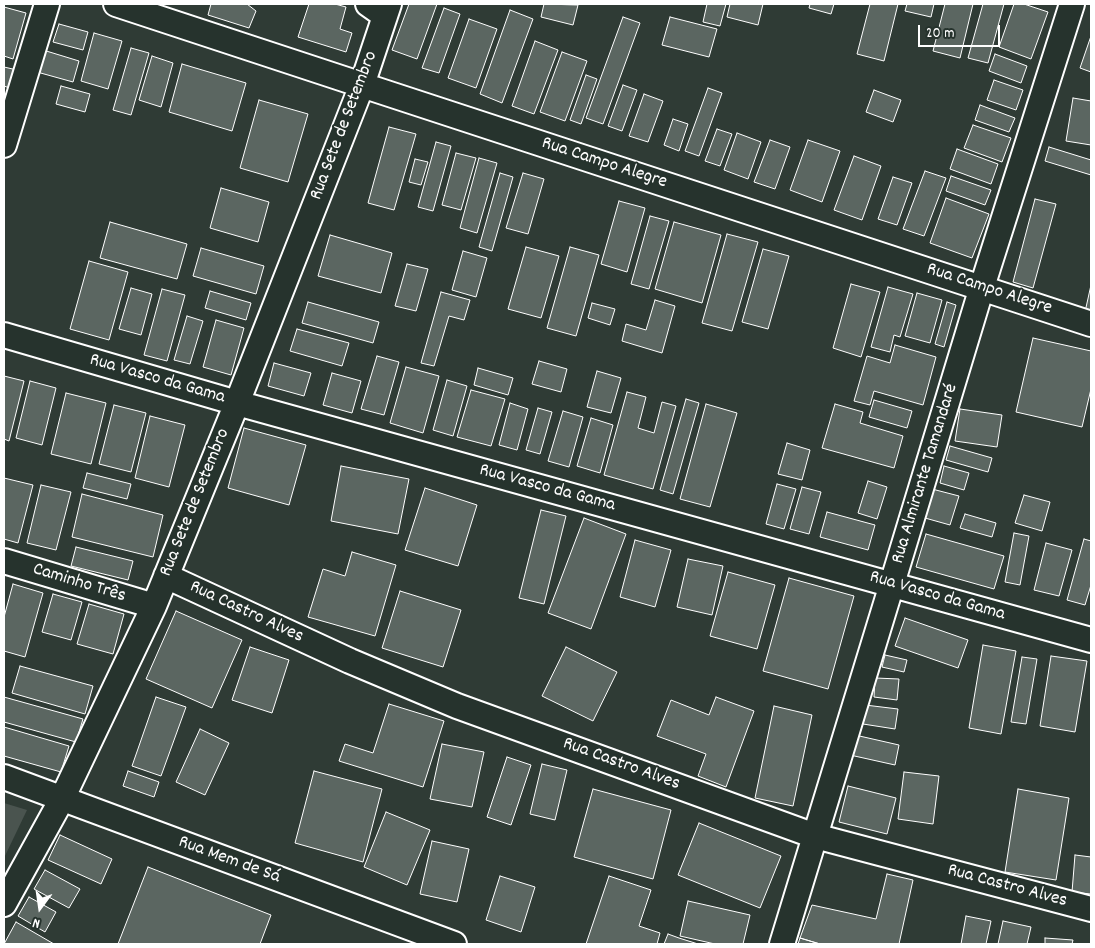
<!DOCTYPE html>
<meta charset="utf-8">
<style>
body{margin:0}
#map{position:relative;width:1095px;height:948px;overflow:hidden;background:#2f3b35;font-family:Dekko,sans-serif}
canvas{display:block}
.frame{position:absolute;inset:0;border:5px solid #fff;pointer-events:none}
.north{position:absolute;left:15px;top:883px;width:50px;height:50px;-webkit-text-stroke:4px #26332d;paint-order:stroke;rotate:194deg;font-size:14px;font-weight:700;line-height:20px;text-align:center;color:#fff}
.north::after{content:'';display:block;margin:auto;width:18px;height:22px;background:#fff;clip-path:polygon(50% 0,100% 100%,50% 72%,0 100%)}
.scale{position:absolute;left:918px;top:25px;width:82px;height:22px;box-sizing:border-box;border:2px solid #fff;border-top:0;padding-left:6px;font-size:15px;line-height:18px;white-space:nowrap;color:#fff;-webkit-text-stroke:4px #26332d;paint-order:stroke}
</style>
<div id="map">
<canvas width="1095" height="948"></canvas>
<div class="frame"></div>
<div class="north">N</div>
<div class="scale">20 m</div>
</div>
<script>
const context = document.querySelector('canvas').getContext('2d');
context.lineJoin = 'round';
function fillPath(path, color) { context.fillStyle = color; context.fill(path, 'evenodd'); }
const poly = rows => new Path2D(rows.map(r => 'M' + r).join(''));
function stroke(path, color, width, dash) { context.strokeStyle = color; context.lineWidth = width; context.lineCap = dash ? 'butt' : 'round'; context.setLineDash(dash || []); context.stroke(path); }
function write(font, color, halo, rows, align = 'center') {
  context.font = font + ' Dekko,sans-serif'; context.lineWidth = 4; context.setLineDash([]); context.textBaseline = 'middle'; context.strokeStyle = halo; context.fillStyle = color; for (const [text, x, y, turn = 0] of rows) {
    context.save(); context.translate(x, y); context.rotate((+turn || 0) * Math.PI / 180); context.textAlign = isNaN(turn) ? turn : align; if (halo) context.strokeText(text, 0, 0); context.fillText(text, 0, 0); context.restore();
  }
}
fillPath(poly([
 [4,803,27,810,4,858]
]), '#4a544f');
const building = poly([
 [211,4,247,4,256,11,249,28,208,15,211,4],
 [309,4,335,4,346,7,340,29,352,33,346,52,298,37,309,4],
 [409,4,437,4,417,59,392,50,409,4],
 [544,4,578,5,573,25,541,17,544,4],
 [707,4,726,4,720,26,703,22,707,4],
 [730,4,763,4,758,25,727,17,730,4],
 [810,4,834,4,831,14,809,8,810,4],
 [870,4,898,4,884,61,857,54,870,4],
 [907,4,934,4,931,17,905,11,907,4],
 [945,4,973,4,960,58,933,51,945,4],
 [983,4,1004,4,988,63,968,58,983,4],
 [1014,4,1024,4,1048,12,1031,59,999,47,1014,4],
 [4,7,26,13,13,59,4,56,4,7],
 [444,8,460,14,439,73,422,68,444,8],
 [510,10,533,19,502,103,480,94,510,10],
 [623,17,640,23,603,124,586,118,623,17],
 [670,17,717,29,709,57,662,45,670,17],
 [469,19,497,29,476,88,448,78,469,19],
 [59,24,88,32,83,50,53,42,59,24],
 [94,33,122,41,108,89,81,81,94,33],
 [1091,36,1091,72,1080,68,1091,36],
 [535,41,558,50,534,114,512,106,535,41],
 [131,48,149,53,131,115,113,110,131,48],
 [43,50,79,61,73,82,37,72,43,50],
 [562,52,587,61,565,121,540,112,562,52],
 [995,54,1027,66,1021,83,989,71,995,54],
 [152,56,173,63,161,107,139,100,152,56],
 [182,64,246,83,232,131,169,112,182,64],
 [4,67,17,70,12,89,4,86,4,67],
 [586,75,597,79,581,124,570,120,586,75],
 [994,80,1023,90,1016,110,987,100,994,80],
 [623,85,637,90,622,131,608,126,623,85],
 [61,86,90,94,85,112,56,104,61,86],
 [708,88,722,93,699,156,685,151,708,88],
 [874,90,901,100,893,122,866,112,874,90],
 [644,94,663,101,648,142,629,136,644,94],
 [1073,98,1091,101,1091,145,1066,141,1073,98],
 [259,100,308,114,288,182,240,168,259,100],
 [980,105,1015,118,1009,132,975,120,980,105],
 [673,119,688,124,679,151,664,145,673,119],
 [973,125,1011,138,1002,162,964,148,973,125],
 [389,127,416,134,394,210,368,203,389,127],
 [717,129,732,134,720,166,705,161,717,129],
 [737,133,761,142,748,179,724,170,737,133],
 [770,140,790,147,775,189,754,182,770,140],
 [808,140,840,151,822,202,790,190,808,140],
 [436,142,451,146,433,211,418,207,436,142],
 [1049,147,1091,160,1091,175,1045,161,1049,147],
 [957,149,998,164,991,184,950,169,957,149],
 [456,153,476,158,461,210,442,205,456,153],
 [854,156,881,166,862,220,834,210,854,156],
 [479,158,497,163,477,233,460,228,479,158],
 [415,159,428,162,421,185,409,182,415,159],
 [925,171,946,178,924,236,903,229,925,171],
 [500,173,513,177,492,251,479,247,500,173],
 [523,173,544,179,528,234,506,228,523,173],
 [951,176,991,190,985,205,946,191,951,176],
 [893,177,912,183,897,225,878,219,893,177],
 [221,188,269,202,258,242,210,228,221,188],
 [946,198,989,214,972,258,930,243,946,198],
 [1035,199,1056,204,1033,288,1013,282,1035,199],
 [619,201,645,208,627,272,601,264,619,201],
 [650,216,669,221,649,289,631,284,650,216],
 [110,222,187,244,177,279,100,258,110,222],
 [674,222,721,235,702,303,655,289,674,222],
 [727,234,758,242,732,331,702,323,727,234],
 [330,235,392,253,381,293,318,276,330,235],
 [526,247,559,256,541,318,508,309,526,247],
 [570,247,599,255,576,336,547,328,570,247],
 [201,248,264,266,256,294,193,276,201,248],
 [763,249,789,256,768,329,742,322,763,249],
 [463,251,487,258,476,297,452,290,463,251],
 [89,261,128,272,109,340,70,329,89,261],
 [407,264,428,269,416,311,395,306,407,264],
 [851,284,880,292,861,357,833,348,851,284],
 [1091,285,1091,314,1085,312,1091,285],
 [888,287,913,294,900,337,894,335,890,352,871,347,888,287],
 [131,288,152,294,141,335,119,329,131,288],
 [162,289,185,295,167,361,144,355,162,289],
 [210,291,251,303,246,320,205,308,210,291],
 [441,292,470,300,464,320,449,316,434,366,421,363,441,292],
 [917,293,942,300,930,343,905,336,917,293],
 [655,300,675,306,662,353,622,341,626,324,646,330,655,300],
 [308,302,379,322,373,343,302,323,308,302],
 [947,302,956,305,944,347,935,344,947,302],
 [592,303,615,309,610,325,588,318,592,303],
 [187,316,203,321,190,364,174,360,187,316],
 [216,320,244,328,231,375,203,367,216,320],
 [297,329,349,343,342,366,290,351,297,329],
 [1033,338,1091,351,1091,389,1082,427,1016,412,1033,338],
 [895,345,936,357,923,405,874,391,870,405,854,401,867,356,890,363,895,345],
 [377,356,399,362,384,415,361,409,377,356],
 [539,361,567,369,561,392,532,384,539,361],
 [274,363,311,373,304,396,268,386,274,363],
 [406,367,439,376,423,433,390,423,406,367],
 [478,368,513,378,508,395,474,385,478,368],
 [597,371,621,378,611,413,587,407,597,371],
 [332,373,361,381,352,413,323,405,332,373],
 [4,376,24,381,9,441,4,439,4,376],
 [447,380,467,386,453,436,433,430,447,380],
 [30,381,56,388,42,445,16,438,30,381],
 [471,390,505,399,491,446,457,437,471,390],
 [627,392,646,397,638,428,654,433,662,402,676,406,653,489,604,475,627,392],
 [66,393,106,403,91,464,51,454,66,393],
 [686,399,699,403,673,494,660,490,686,399],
 [874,400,912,411,907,428,869,417,874,400],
 [510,403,528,409,517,450,499,445,510,403],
 [706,404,737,413,710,507,680,499,706,404],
 [835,404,863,412,860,423,903,436,894,468,822,448,835,404],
 [114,405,146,413,131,472,99,464,114,405],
 [538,408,552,412,540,454,526,450,538,408],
 [960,409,1002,415,997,447,955,441,960,409],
 [563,411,583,417,569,467,548,461,563,411],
 [150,416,185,425,169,487,135,478,150,416],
 [591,418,613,425,600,473,577,466,591,418],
 [244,428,306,445,289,505,228,488,244,428],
 [787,443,810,450,802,480,778,474,787,443],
 [950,446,992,458,988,472,946,460,950,446],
 [341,466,409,479,398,534,331,521,341,466],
 [944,466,969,473,964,490,940,483,944,466],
 [87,473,131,484,127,499,83,488,87,473],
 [4,478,33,485,18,543,4,539,4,478],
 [868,481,887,487,877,519,858,513,868,481],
 [777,484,796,489,784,529,766,524,777,484],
 [41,485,71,492,56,550,27,543,41,485],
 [802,487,821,492,809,534,790,529,802,487],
 [425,488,477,505,458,566,405,550,425,488],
 [932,489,959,496,950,525,925,518,932,489],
 [82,494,163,515,153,557,72,537,82,494],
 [1024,495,1050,502,1042,531,1015,523,1024,495],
 [541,510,566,516,544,604,519,598,541,510],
 [827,512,875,525,868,550,820,537,827,512],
 [965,514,996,523,992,537,960,528,965,514],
 [584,518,626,534,591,629,548,613,584,518],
 [1014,533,1029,536,1020,585,1005,582,1014,533],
 [926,534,1004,556,994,589,916,567,926,534],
 [1084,539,1091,541,1091,585,1085,605,1067,600,1084,539],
 [635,540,671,550,655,607,620,597,635,540],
 [1046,543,1072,550,1059,596,1034,590,1046,543],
 [76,547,133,561,128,580,71,566,76,547],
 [352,552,396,565,375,636,308,617,323,569,345,576,352,552],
 [688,559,723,566,712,615,677,607,688,559],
 [728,572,775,585,757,649,710,636,728,572],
 [789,578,854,596,828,689,763,671,789,578],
 [13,584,43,593,25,657,4,651,4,617,13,584],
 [400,591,461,610,443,667,382,648,400,591],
 [53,594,82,602,71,640,42,632,53,594],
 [89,604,124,614,113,654,77,644,89,604],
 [176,611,242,640,212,708,146,679,176,611],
 [905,618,968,640,958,668,895,646,905,618],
 [983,645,1016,651,1001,734,969,728,983,645],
 [250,647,289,660,272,713,232,700,250,647],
 [566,647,617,672,593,721,542,696,566,647],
 [885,655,907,660,904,672,882,667,885,655],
 [1051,656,1087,661,1075,732,1040,726,1051,656],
 [1022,657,1037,659,1026,724,1011,722,1022,657],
 [20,666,93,686,85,714,12,693,20,666],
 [875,678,899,679,897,700,874,697,875,678],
 [4,697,83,719,76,742,4,722,4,697],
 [156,697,186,707,161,776,132,766,156,697],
 [716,697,754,711,726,787,698,776,706,754,657,736,671,700,709,715,716,697],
 [389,704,444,721,423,787,339,761,345,744,373,753,389,704],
 [865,705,898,709,895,729,863,724,865,705],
 [774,706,812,715,793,806,755,798,774,706],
 [4,727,69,746,61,772,4,756,4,727],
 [200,729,229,743,205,795,176,782,200,729],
 [855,735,899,745,895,765,850,755,855,735],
 [442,744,484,752,472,807,430,799,442,744],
 [507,757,531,765,511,825,487,817,507,757],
 [542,764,567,770,555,820,530,814,542,764],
 [128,771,159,782,154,797,123,786,128,771],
 [314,771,382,789,363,862,295,843,314,771],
 [904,772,939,776,933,824,898,819,904,772],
 [848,786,896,798,887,834,839,822,848,786],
 [593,789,671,810,653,879,574,857,593,789],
 [1018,789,1069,798,1056,880,1005,872,1018,789],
 [386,812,430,830,407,885,364,867,386,812],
 [699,823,781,856,760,908,678,875,699,823],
 [60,835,112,859,101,884,48,860,60,835],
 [432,841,469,849,457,902,420,894,432,841],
 [1075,855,1091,857,1091,894,1072,892,1075,855],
 [148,867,271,915,260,944,118,944,148,867],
 [45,870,80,889,69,908,34,889,45,870],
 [887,874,913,880,899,944,820,944,800,938,812,905,876,919,887,874],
 [500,876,535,887,521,932,486,920,500,876],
 [609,876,651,890,639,926,660,933,657,944,586,944,609,876],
 [29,897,56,912,45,932,18,916,29,897],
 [688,901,750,915,743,944,715,944,680,936,688,901],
 [966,916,991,921,986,944,961,944,966,916],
 [1003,921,1031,927,1027,944,998,944,1003,921],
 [16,922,54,944,4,944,16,922],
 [668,934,679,938,698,944,664,944,668,934],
 [800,938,820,944,798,944,800,938],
 [1045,938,1073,940,1072,944,1045,944,1045,938]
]);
fillPath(building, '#5b6661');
stroke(building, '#fff', 1);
const minor = poly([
 [116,4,362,85,1091,324],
 [368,4,385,16],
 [4,145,47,4],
 [4,335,237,403,1091,640],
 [4,561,154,606],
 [166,576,350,661,457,706,815,836,1091,909],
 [4,777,454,944],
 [4,904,62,799,154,606,237,403,362,85,389,4],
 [782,944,892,584,982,287,1072,4]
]);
stroke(minor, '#fff', 28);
stroke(minor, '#26332d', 24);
write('19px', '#fff', '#26332d', [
 ["Rua Sete de Setembro",345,126,-69],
 ["Rua Campo Alegre",604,164,18],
 ["Rua Campo Alegre",989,290,18],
 ["Rua Vasco da Gama",157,380,16],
 ["Rua Almirante Tamandaré",926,474,-73],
 ["Rua Vasco da Gama",547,489,15],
 ["Rua Sete de Setembro",196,503,-68],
 ["Caminho Três",79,584,17],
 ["Rua Vasco da Gama",937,597,16],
 ["Rua Castro Alves",246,613,25],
 ["Rua Castro Alves",621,765,20],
 ["Rua Mem de Sá",229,861,20],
 ["Rua Castro Alves",1007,887,15]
]);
</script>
